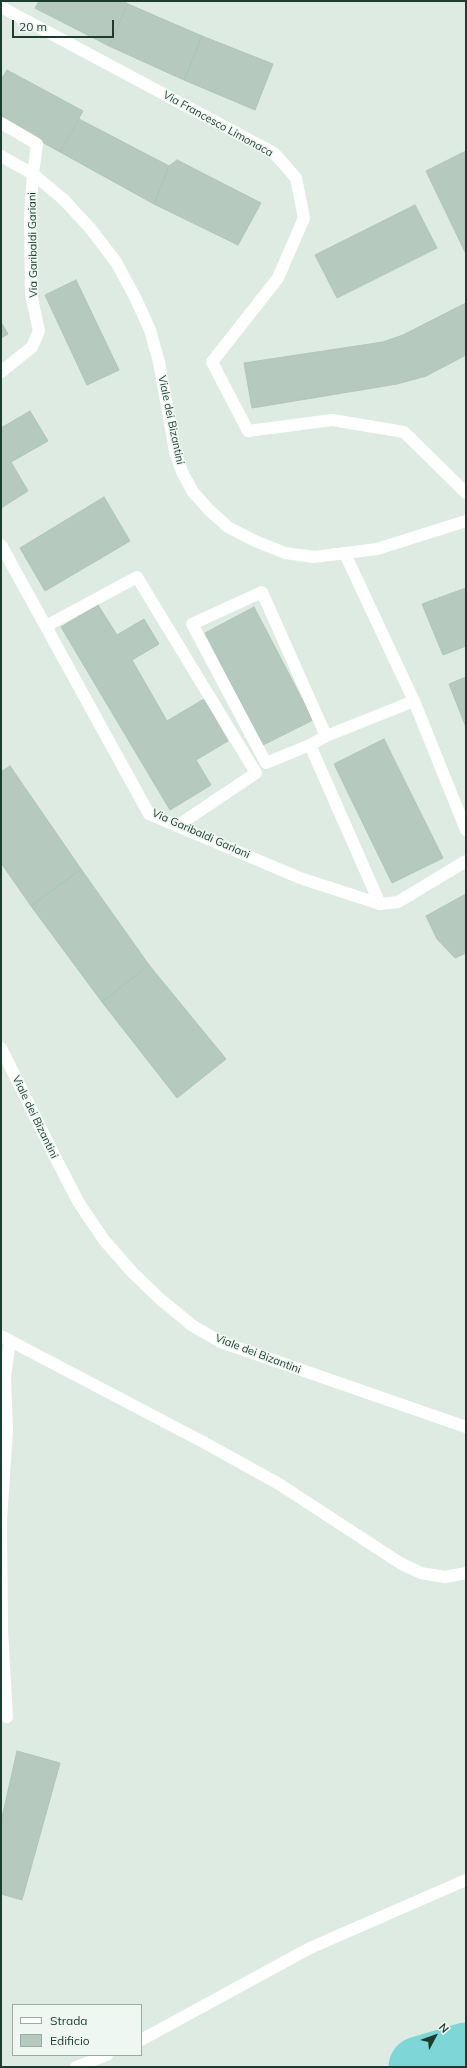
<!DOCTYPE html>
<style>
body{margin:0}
#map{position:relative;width:467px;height:2068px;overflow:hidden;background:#ddebe3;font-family:Mulish,sans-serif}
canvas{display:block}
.frame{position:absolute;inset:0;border:2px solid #1d3c2f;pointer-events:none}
.legend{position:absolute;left:12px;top:2004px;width:130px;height:52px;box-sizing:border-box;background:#eef7f1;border:1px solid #9aaca3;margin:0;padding:5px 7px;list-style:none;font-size:12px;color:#1d3c2f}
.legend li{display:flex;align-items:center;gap:8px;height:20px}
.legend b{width:20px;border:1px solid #9aaca3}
.north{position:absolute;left:415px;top:2016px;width:40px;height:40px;-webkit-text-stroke:3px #eef7f1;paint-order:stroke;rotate:49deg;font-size:11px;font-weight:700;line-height:16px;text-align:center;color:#1d3c2f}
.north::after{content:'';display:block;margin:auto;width:14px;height:18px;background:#1d3c2f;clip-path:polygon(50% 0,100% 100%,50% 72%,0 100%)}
.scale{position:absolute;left:12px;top:20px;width:102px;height:18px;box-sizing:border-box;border:2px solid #1d3c2f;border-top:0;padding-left:5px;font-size:12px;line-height:14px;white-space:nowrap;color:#1d3c2f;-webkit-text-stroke:3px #eef7f1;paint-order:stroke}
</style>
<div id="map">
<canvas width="467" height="2068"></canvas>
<div class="frame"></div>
<ul class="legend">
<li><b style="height:5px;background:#fff"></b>Strada</li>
<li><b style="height:11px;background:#b5c9be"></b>Edificio</li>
</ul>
<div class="north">N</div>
<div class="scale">20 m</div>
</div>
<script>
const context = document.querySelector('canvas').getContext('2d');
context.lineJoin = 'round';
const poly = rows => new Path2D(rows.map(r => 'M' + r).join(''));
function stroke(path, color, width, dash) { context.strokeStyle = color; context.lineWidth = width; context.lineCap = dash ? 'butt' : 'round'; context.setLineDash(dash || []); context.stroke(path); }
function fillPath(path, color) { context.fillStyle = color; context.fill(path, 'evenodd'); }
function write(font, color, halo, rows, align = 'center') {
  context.font = font + ' Mulish,sans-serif'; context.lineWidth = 3; context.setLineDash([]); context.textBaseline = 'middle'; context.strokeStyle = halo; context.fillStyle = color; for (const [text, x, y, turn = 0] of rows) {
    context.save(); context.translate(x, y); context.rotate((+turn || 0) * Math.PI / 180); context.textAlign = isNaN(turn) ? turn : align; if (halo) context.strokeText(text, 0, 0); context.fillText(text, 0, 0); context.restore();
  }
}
stroke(poly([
 [419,2067,466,2053]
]), '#7ed6d7', 61);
const building = poly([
 [39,1,123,1,128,4,109,46,35,8,39,1],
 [128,4,202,36,184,80,109,46,128,4],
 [202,36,273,64,255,110,184,80,202,36],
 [7,70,83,111,60,152,1,119,1,80,7,70],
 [79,119,169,166,154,204,60,152,79,119],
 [466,151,466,254,426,171,466,151],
 [177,160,261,203,238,245,154,204,169,166,177,160],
 [415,205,437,248,337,298,315,255,415,205],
 [76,280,119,370,87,385,45,295,76,280],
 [466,303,466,355,426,376,397,384,252,408,244,363,383,342,403,335,466,303],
 [1,322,8,334,1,338,1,322],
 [30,411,48,441,11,462,28,491,1,508,1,428,30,411],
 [104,497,130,541,45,591,20,548,104,497],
 [466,588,466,646,443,655,422,604,466,588],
 [98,605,117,635,144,619,159,644,132,660,167,721,204,699,228,741,196,760,211,785,170,810,61,627,98,605],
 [254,607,313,720,263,745,205,633,254,607],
 [466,677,466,727,449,684,466,677],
 [384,739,443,858,392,883,334,764,384,739],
 [10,766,81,869,31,906,1,863,1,772,10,766],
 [81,869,149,965,102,1002,31,906,81,869],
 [466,894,466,953,455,958,437,939,426,916,466,894],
 [149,965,226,1059,177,1098,102,1002,149,965],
 [17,1751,60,1763,22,1900,1,1894,1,1822,17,1751]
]);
fillPath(building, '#b5c9be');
stroke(building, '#afc5b9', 1);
stroke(poly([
 [46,626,137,577,256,773,177,826],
 [326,736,262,592,192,624,266,763,310,745,326,736,414,701],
 [310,745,380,904]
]), '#fff', 12);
stroke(poly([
 [1,7,274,153,296,178,304,218,278,278,212,362,248,431,332,420,404,432,466,493],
 [1,123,37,144,33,174,30,216,31,294,39,331,32,347,1,372],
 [1,545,149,814,300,878,380,904,398,902,466,861],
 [345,554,414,701,466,830],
 [7,1717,2,1630,1,1520,7,1430,5,1376,10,1341],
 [141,2040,310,1948,466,1880],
 [76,2067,107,2055]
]), '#fff', 12);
stroke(poly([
 [1,156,33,174,63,199,90,228,116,262,135,297,150,330,159,362,175,451,182,472,193,492,209,510,228,527,255,541,285,553,314,557,377,549,466,521],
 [1,1048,54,1155,79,1203,104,1240,132,1272,160,1299,193,1326,221,1342,466,1427],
 [1,1336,205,1443,279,1484,400,1563,421,1573,445,1577,466,1573]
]), '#fff', 12);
write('11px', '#1d3c2f', '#eef7f1', [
 ["Via Francesco Limonaca",218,124,29],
 ["Via Garibaldi Gariani",33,245,-91],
 ["Viale dei Bizantini",171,420,78],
 ["Via Garibaldi Gariani",201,834,24],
 ["Viale dei Bizantini",35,1117,64],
 ["Viale dei Bizantini",258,1354,21]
]);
</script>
